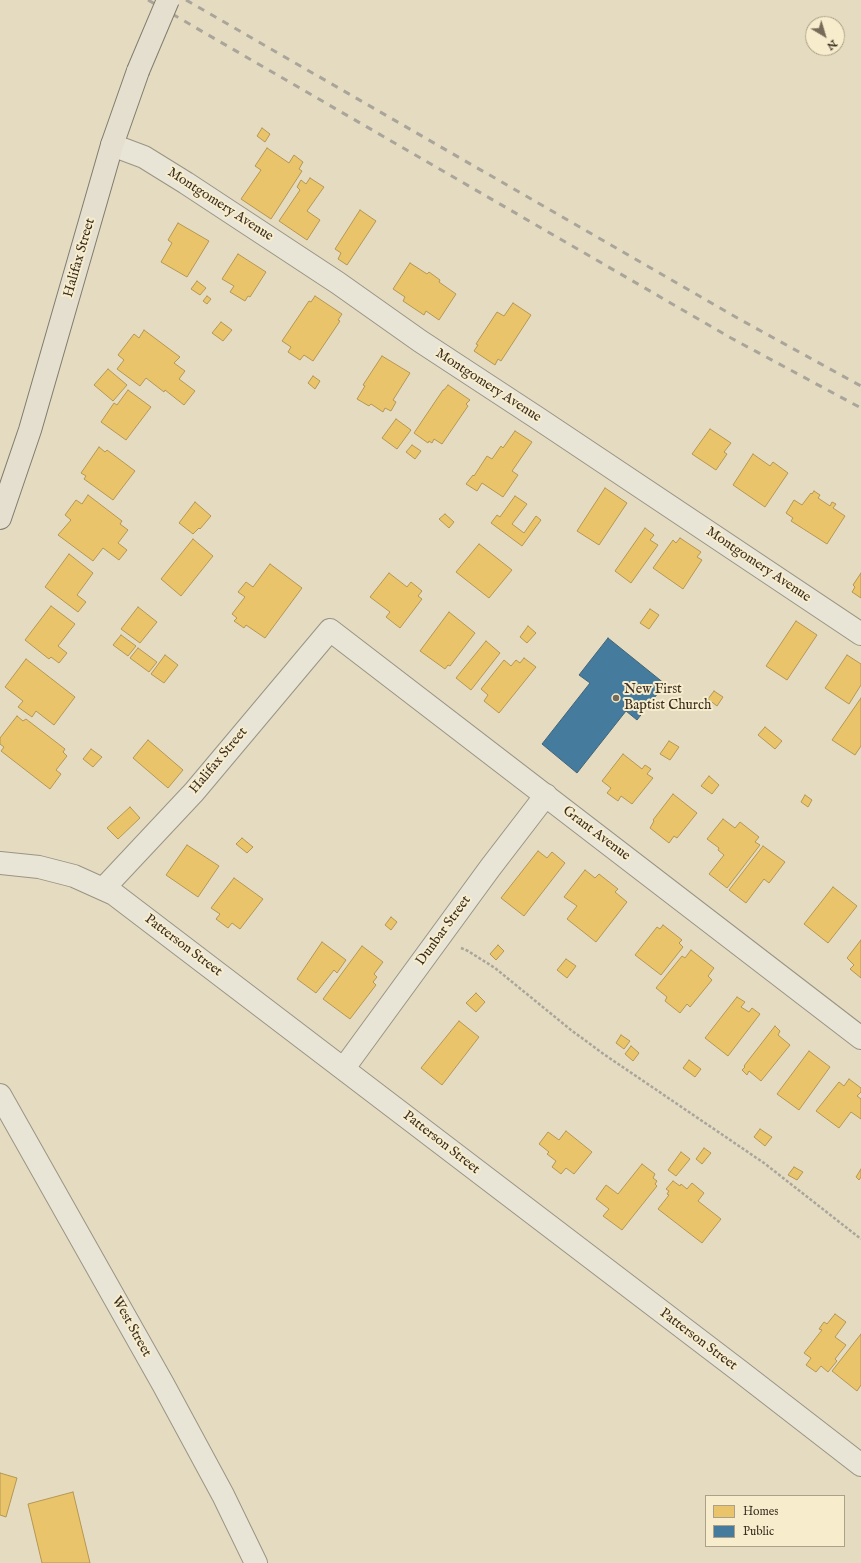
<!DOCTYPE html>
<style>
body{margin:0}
#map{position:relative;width:861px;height:1563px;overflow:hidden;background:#e4dbc0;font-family:"IM FELL English",serif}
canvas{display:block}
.legend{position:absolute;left:705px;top:1495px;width:140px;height:52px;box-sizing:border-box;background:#f7eccc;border:1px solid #aba088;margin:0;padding:5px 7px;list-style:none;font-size:12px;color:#3a2f22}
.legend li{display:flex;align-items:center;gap:8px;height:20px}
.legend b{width:20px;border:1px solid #aba088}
.north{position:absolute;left:805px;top:16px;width:40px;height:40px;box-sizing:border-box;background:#f7eccc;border:1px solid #aba088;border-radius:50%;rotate:142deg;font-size:11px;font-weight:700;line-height:16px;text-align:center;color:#3a2f22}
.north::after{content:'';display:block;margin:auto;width:14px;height:18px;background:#766b59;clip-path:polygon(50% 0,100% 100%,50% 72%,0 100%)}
</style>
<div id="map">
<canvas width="861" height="1563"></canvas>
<ul class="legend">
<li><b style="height:11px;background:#e9c46a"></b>Homes</li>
<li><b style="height:11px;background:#457b9d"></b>Public</li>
</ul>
<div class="north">N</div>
</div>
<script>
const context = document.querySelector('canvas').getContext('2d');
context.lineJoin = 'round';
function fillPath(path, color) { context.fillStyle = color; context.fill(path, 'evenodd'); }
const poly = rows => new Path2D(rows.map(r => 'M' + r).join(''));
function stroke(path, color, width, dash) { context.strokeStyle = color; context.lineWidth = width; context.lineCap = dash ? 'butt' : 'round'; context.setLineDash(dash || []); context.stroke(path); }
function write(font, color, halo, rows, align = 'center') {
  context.font = font + ' "IM FELL English",serif'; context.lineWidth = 4; context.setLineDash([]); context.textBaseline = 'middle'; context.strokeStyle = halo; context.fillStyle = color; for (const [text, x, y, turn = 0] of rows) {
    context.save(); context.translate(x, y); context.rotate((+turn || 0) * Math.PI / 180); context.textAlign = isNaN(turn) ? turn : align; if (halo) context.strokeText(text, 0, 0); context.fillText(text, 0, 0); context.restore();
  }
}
const homes = poly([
 [262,128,270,134,265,142,257,136,262,128],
 [267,148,289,163,294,155,303,162,299,169,302,171,271,219,241,199,261,170,255,166,267,148],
 [310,178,324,187,307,211,320,220,307,240,279,221,300,190,297,187,301,180,306,184,310,178],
 [360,210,376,221,347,265,338,259,341,253,335,249,360,210],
 [178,223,209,241,187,277,161,262,172,243,168,240,178,223],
 [238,254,266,272,250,297,248,296,245,301,230,292,234,286,222,279,238,254],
 [410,263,427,274,429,272,440,280,439,282,456,294,439,320,426,311,424,315,403,301,405,297,393,289,410,263],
 [197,281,206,288,200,295,191,289,197,281],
 [207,296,211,299,207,304,203,301,207,296],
 [315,296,342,314,338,320,340,321,313,361,304,355,300,360,288,352,291,347,282,341,309,301,311,302,315,296],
 [513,303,531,315,501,361,498,359,495,365,474,351,478,345,476,344,497,312,504,316,513,303],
 [221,322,232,330,223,341,212,333,221,322],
 [144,330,180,357,174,363,185,371,179,379,195,391,184,405,165,390,164,392,146,378,140,386,117,369,124,360,118,355,134,334,139,338,144,330],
 [382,356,410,373,393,400,396,402,391,411,385,408,383,412,371,404,369,406,357,399,365,386,363,385,382,356],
 [108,369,127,385,113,401,94,385,108,369],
 [313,376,320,381,315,389,308,383,313,376],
 [448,385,470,400,466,404,468,406,442,444,434,439,432,443,429,441,428,443,414,433,443,390,444,390,448,385],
 [128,390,151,407,126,440,101,422,114,403,117,405,128,390],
 [396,419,411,430,397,449,382,438,396,419],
 [710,429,731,443,724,452,727,454,716,470,692,454,710,429],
 [515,431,532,442,512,471,518,475,503,497,482,483,477,491,466,484,473,475,474,476,487,456,492,459,501,446,503,448,515,431],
 [412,445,421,451,415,459,406,452,412,445],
 [99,447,105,452,107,450,135,471,113,500,84,479,86,476,81,473,99,447],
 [753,454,770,466,773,462,788,473,765,507,733,485,753,454],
 [605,488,627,503,599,545,577,531,605,488],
 [814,491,820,495,818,498,830,506,832,502,836,504,833,508,845,516,827,544,791,521,793,518,786,513,794,500,802,505,811,493,812,494,814,491],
 [88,495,122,521,120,524,128,530,118,543,127,550,119,560,103,548,93,561,58,535,71,520,65,515,76,500,82,504,88,495],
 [515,496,527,504,512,524,524,533,536,516,541,520,522,546,491,523,497,515,500,517,515,496],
 [195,502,211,516,200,529,199,528,193,534,179,523,195,502],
 [445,514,454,522,449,528,439,519,445,514],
 [645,528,654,535,650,540,658,545,631,583,615,571,645,528],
 [680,538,701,552,697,557,702,560,683,589,653,568,673,540,676,543,680,538],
 [193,539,213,556,181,596,161,579,193,539],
 [479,544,512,570,489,598,456,572,479,544],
 [69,554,93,573,77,595,86,602,78,612,45,587,69,554],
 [270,564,302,588,265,638,246,625,244,628,234,621,237,618,232,614,245,597,238,592,246,582,253,587,270,564],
 [389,573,407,587,411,582,422,591,418,596,422,599,400,628,386,617,390,612,370,597,389,573],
 [861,573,861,598,852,592,855,587,853,585,861,573],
 [51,606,75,624,58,646,67,653,59,663,51,657,49,659,25,640,51,606],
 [138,607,157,622,140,643,121,629,138,607],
 [650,609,659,615,649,629,640,623,650,609],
 [449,612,475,633,450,666,448,665,445,669,420,651,449,612],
 [796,621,817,635,787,680,766,666,796,621],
 [528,626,536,633,527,643,520,637,528,626],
 [121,635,136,646,128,656,113,645,121,635],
 [486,641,500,653,471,690,456,678,486,641],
 [138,648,157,662,149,672,130,658,138,648],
 [165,655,178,665,164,683,151,674,165,655],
 [847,655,861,664,861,685,849,704,825,688,847,655],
 [524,658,536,667,499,713,484,701,488,695,481,689,504,660,511,666,516,660,520,663,524,658],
 [26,659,75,697,54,725,36,711,32,717,18,707,23,701,5,687,26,659],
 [714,691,723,697,717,706,708,699,714,691],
 [861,698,861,746,855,755,832,740,861,698],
 [17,716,23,721,26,719,65,749,63,752,67,756,56,770,61,774,50,789,1,751,4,747,0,744,0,738,17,716],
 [765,727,782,741,775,749,758,735,765,727],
 [148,740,183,770,168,788,133,758,148,740],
 [669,741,679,747,670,760,660,754,669,741],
 [91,749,102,757,93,767,83,759,91,749],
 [623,754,642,769,645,765,651,769,647,774,653,778,632,804,621,796,618,801,607,793,611,788,602,781,623,754],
 [709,776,719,785,712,794,701,786,709,776],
 [673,794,697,813,677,838,674,836,669,843,650,828,654,821,653,820,673,794],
 [805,795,812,800,808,807,801,802,805,795],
 [130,807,140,818,118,839,107,828,130,807],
 [723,819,735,828,740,822,759,837,755,842,760,845,727,888,709,874,724,855,718,850,719,848,707,839,723,819],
 [242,838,253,847,247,853,236,844,242,838],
 [187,845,219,866,198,897,166,875,187,845],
 [763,846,785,862,769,883,764,879,746,903,729,890,763,846],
 [538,851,547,858,552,852,565,863,524,916,501,898,538,851],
 [585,870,595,878,599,874,618,889,615,892,627,902,596,942,567,919,577,906,564,897,585,870],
 [234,878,263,899,240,929,232,923,228,928,216,919,220,914,211,908,234,878],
 [833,887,857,906,828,943,804,924,833,887],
 [391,917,397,922,391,930,385,925,391,917],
 [663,925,682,940,679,943,683,947,661,975,635,955,657,927,660,929,663,925],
 [861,940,861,978,850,969,854,965,847,958,861,940],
 [322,942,346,960,337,973,334,970,316,993,297,979,322,942],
 [498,945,504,951,496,960,490,954,498,945],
 [362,946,383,962,374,974,377,977,373,982,376,985,350,1019,323,999,362,946],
 [691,950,714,968,708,976,712,980,690,1007,687,1004,680,1013,665,1001,667,997,656,988,682,956,685,958,691,950],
 [566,959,576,966,567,978,557,970,566,959],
 [476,993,485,1002,476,1012,466,1003,476,993],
 [737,997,745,1002,741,1007,749,1012,752,1008,760,1014,728,1056,705,1038,737,997],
 [459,1021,479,1037,442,1085,421,1068,459,1021],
 [775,1026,780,1031,778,1035,790,1045,761,1081,749,1071,747,1075,742,1070,745,1067,744,1066,775,1026],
 [621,1035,630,1041,624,1049,616,1043,621,1035],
 [631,1046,639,1053,633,1061,625,1054,631,1046],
 [809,1051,830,1067,799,1110,777,1094,809,1051],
 [689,1060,701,1069,695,1077,683,1068,689,1060],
 [849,1079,861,1088,861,1092,857,1096,861,1099,861,1119,851,1112,839,1128,816,1111,839,1082,844,1086,849,1079],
 [760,1129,772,1137,765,1146,754,1137,760,1129],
 [566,1131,592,1152,574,1174,566,1168,561,1174,552,1167,556,1161,547,1154,549,1152,539,1144,548,1132,559,1140,566,1131],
 [704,1148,711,1153,702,1164,696,1159,704,1148],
 [681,1152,690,1159,676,1176,668,1170,681,1152],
 [642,1164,655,1174,653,1178,657,1181,655,1184,657,1186,622,1230,603,1216,609,1209,596,1199,606,1185,618,1194,642,1164],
 [794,1167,803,1172,797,1180,788,1175,794,1167],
 [861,1169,861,1177,859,1180,856,1177,861,1169],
 [673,1181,680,1186,681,1184,687,1189,692,1183,704,1193,698,1201,721,1219,702,1243,658,1209,669,1195,667,1194,669,1191,666,1189,673,1181],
 [835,1314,846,1322,835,1337,846,1345,835,1359,837,1361,828,1372,821,1366,816,1372,806,1365,811,1358,804,1353,822,1330,819,1329,824,1322,827,1324,835,1314],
 [861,1334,861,1385,857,1391,832,1371,861,1334],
 [0,1473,17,1478,6,1517,0,1515,0,1473],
 [73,1492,90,1563,42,1563,28,1504,73,1492]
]);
fillPath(homes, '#e9c46a');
stroke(homes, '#b49754', 1);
const public = poly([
 [608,638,665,684,637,720,626,711,577,773,542,744,590,683,579,675,608,638]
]);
fillPath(public, '#457b9d');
stroke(public, '#426478', 1);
const minor = poly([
 [112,145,144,157,186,183,338,283,420,341,539,419,861,634],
 [0,863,39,867,74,876,114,894,741,1372,861,1465],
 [104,888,194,792,330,630,861,1038],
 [344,1068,490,868,546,795],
 [0,1095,163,1384,223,1495,256,1563]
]);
const major = poly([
 [0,518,30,430,112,145,138,71]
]);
stroke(minor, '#9a9483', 24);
stroke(major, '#827c6e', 24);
stroke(poly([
 [461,948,468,951,495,968,571,1030,605,1055,764,1163,861,1239]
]), '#aaa59a', 2.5, [3, 2]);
stroke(minor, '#e8e4d6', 22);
stroke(major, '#e4dfcf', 22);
stroke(poly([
 [148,0,731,338,861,408],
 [186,0,741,320,861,386]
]), '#aaa59a', 3, [7, 7]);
const majorBridge = poly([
 [138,71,168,0]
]);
stroke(majorBridge, '#827c6e', 24, []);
stroke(majorBridge, '#e4dfcf', 22);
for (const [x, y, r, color] of [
 [616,698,4,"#766b59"]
]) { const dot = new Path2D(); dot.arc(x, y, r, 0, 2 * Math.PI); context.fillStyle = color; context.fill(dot); stroke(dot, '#f7eccc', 1.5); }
write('14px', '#3a2f22', '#f7eccc', [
 ["Montgomery Avenue",220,205,33],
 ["Halifax Street",80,258,-74],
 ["Montgomery Avenue",488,386,33],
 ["Montgomery Avenue",758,565,34],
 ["Halifax Street",219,761,-50],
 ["Grant Avenue",596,834,37],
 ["Dunbar Street",444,931,-54],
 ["Patterson Street",183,946,37],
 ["Patterson Street",441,1143,38],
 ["West Street",131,1327,61],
 ["Patterson Street",698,1340,37]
]);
write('14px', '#3a2f22', '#f7eccc', [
 ["New First",624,690],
 ["Baptist Church",624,706]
], 'left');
</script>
